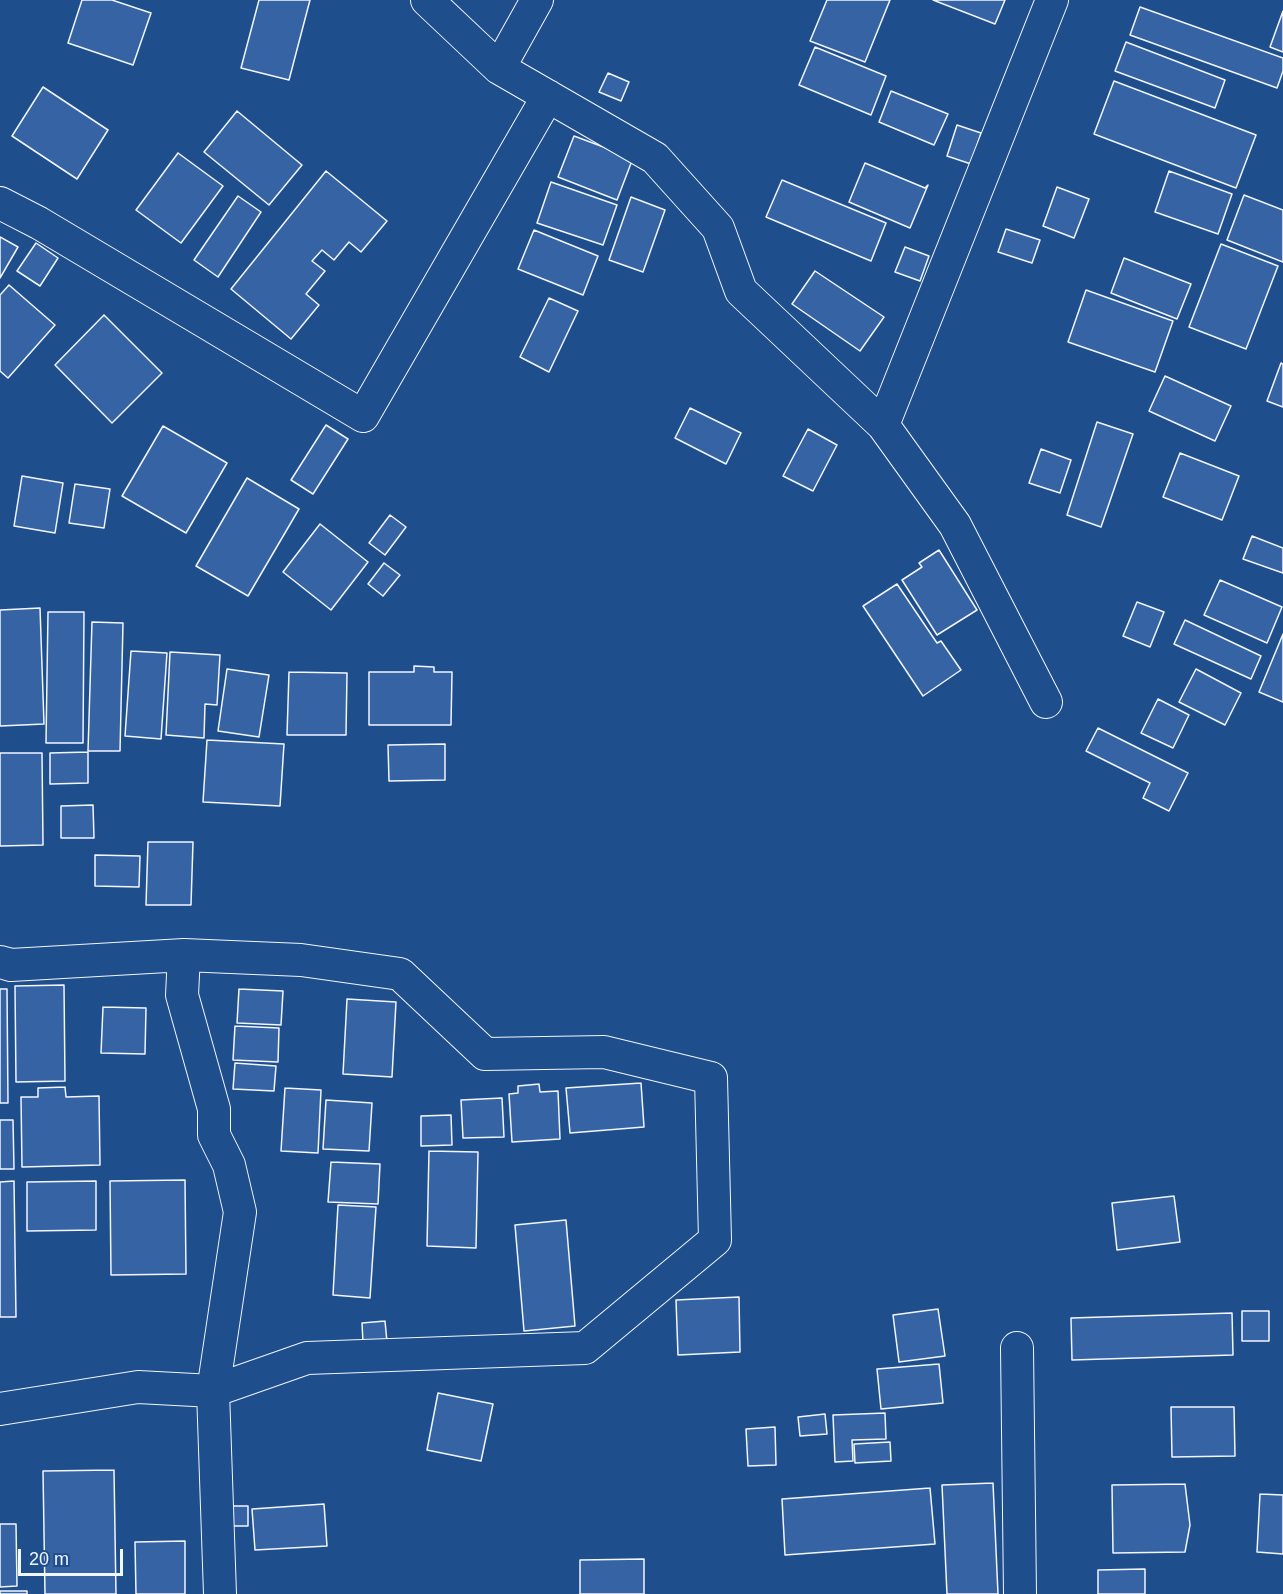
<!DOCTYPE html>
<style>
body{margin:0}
#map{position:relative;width:1283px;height:1594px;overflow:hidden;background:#1f4e8c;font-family:Arial,sans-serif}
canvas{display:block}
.scale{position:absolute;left:18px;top:1549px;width:105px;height:27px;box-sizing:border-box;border:3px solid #f2f6ff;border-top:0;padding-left:8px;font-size:18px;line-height:21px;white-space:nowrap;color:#f2f6ff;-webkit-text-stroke:4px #1f4e8c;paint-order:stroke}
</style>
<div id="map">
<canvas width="1283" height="1594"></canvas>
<div class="scale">20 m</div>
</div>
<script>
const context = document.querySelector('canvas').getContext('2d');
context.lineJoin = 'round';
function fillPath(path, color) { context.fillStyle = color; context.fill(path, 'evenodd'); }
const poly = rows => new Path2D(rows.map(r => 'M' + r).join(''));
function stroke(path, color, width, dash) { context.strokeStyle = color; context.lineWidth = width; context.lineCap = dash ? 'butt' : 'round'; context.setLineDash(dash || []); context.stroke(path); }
const building = poly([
 [82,0,112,0,151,13,133,65,68,43,82,0],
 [259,0,310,0,289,80,241,68,259,0],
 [827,0,890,0,865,62,810,41,827,0],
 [933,0,1005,0,995,24,933,0],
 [1140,7,1283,58,1283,71,1277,88,1130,35,1140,7],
 [1283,11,1283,52,1270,47,1283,11],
 [1126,42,1225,80,1215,108,1115,71,1126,42],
 [815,47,886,76,871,115,799,85,815,47],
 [608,73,629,82,621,101,599,92,608,73],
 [1114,81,1256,135,1236,188,1094,134,1114,81],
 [43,87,108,130,77,179,12,136,43,87],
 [891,91,948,114,934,145,879,122,891,91],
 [237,111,302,165,269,205,204,152,237,111],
 [957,125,981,133,971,164,947,156,957,125],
 [574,136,633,158,617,200,558,177,574,136],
 [178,153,223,186,181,243,136,210,178,153],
 [865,163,925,188,928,185,910,228,849,202,865,163],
 [326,171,387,221,361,252,349,242,334,260,322,250,312,261,325,271,306,294,319,305,291,339,231,289,326,171],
 [1169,171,1232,194,1218,234,1155,212,1169,171],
 [782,180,886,223,871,261,766,217,782,180],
 [551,182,617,205,603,245,537,223,551,182],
 [1057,187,1089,199,1074,238,1043,226,1057,187],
 [1244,195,1283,210,1283,262,1227,240,1244,195],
 [238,196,261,212,218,277,194,260,238,196],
 [631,197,665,210,643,272,609,260,631,197],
 [1006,229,1040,240,1032,263,998,252,1006,229],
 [534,230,598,256,583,295,518,269,534,230],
 [0,237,18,247,0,278,0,237],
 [36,243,58,258,40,286,17,271,36,243],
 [1221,244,1278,266,1246,349,1189,327,1221,244],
 [905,247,929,256,920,281,895,272,905,247],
 [1124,258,1191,284,1177,319,1111,293,1124,258],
 [815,271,884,317,860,351,792,304,815,271],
 [9,285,55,325,8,378,0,371,0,295,9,285],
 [1086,290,1173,321,1155,372,1068,342,1086,290],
 [549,298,578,311,549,372,520,357,549,298],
 [104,315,162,373,112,423,55,365,104,315],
 [1281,363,1283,364,1283,407,1267,401,1281,363],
 [1165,376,1231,406,1215,441,1149,411,1165,376],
 [690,408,741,433,726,464,675,438,690,408],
 [1097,422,1133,434,1101,527,1067,515,1097,422],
 [326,425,348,439,313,494,291,480,326,425],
 [163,426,227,463,186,533,122,496,163,426],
 [808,429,837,445,813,491,783,476,808,429],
 [1041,449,1071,460,1060,493,1029,483,1041,449],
 [1180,453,1239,476,1222,520,1163,497,1180,453],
 [22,476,63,483,55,533,14,526,22,476],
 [247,478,299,509,248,596,196,566,247,478],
 [75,484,110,489,104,528,69,523,75,484],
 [390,515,406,527,385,555,369,543,390,515],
 [320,524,368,562,331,610,283,572,320,524],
 [1252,536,1283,548,1283,573,1243,559,1252,536],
 [939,550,977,610,937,635,902,580,922,567,919,563,939,550],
 [384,563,400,575,383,596,368,584,384,563],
 [1220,580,1282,607,1267,643,1204,615,1220,580],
 [897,584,937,643,941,641,961,670,923,696,863,606,897,584],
 [1137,602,1164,612,1150,647,1123,636,1137,602],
 [40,608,44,724,0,726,0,610,40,608],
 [48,612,84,612,83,743,46,743,48,612],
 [1185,620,1261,656,1251,679,1174,644,1185,620],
 [92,622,123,623,120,751,88,751,92,622],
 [1283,634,1283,702,1259,692,1283,634],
 [131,651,167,653,161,739,125,736,131,651],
 [170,652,220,655,217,705,205,704,204,738,166,735,170,652],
 [414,666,434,667,434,672,452,672,451,725,369,725,369,672,414,672,414,666],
 [227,669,269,675,259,737,218,731,227,669],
 [1196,669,1241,693,1225,725,1179,702,1196,669],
 [289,672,347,673,346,735,287,735,289,672],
 [1158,699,1189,715,1173,748,1141,733,1158,699],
 [1098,728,1188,773,1169,811,1143,798,1150,783,1086,751,1098,728],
 [207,740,284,744,280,806,203,802,207,740],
 [445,744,445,780,389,781,388,745,445,744],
 [88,752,88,783,50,784,50,753,88,752],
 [0,753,42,753,43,845,0,846,0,753],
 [93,805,94,838,61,838,61,806,93,805],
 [148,842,193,842,191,905,146,905,148,842],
 [95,855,140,856,139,887,95,886,95,855],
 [64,985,65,1081,16,1082,15,986,64,985],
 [0,989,7,989,8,1103,0,1103,0,989],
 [239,989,283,991,281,1025,237,1023,239,989],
 [347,999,396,1002,392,1077,343,1074,347,999],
 [103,1007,146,1008,145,1054,101,1053,103,1007],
 [235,1026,279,1028,278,1062,233,1060,235,1026],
 [235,1063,276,1066,274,1091,233,1089,235,1063],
 [641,1083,644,1127,570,1133,566,1088,641,1083],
 [539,1084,540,1092,558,1091,560,1139,512,1142,509,1094,518,1093,518,1086,539,1084],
 [65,1087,66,1097,99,1096,100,1165,22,1167,21,1097,38,1097,38,1088,65,1087],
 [285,1088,321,1090,318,1153,281,1151,285,1088],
 [502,1098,504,1137,463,1138,461,1100,502,1098],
 [326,1100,372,1103,369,1151,323,1149,326,1100],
 [451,1115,452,1145,421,1146,421,1116,451,1115],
 [0,1120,13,1120,14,1169,0,1169,0,1120],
 [429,1151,478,1152,476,1248,427,1246,429,1151],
 [331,1162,380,1164,378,1204,328,1202,331,1162],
 [185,1180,186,1274,111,1275,110,1181,185,1180],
 [14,1181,16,1317,0,1317,0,1182,14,1181],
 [96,1181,96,1230,27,1231,27,1182,96,1181],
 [1174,1196,1180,1242,1117,1250,1112,1203,1174,1196],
 [338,1205,376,1207,370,1298,333,1295,338,1205],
 [566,1220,575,1326,524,1331,515,1225,566,1220],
 [739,1297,740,1352,678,1355,676,1300,739,1297],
 [938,1309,945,1356,899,1362,893,1315,938,1309],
 [1242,1311,1269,1311,1269,1341,1242,1341,1242,1311],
 [1232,1313,1233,1355,1072,1360,1071,1318,1232,1313],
 [385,1321,387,1342,363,1343,362,1323,385,1321],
 [939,1364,943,1403,881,1409,877,1369,939,1364],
 [438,1393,493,1404,481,1461,427,1450,438,1393],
 [1171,1407,1234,1407,1235,1456,1172,1457,1171,1407],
 [885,1413,886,1439,852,1440,853,1461,835,1462,833,1415,885,1413],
 [825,1414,827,1434,800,1436,798,1417,825,1414],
 [775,1427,776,1465,748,1466,746,1429,775,1427],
 [890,1442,891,1461,855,1463,854,1444,890,1442],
 [114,1470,116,1594,45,1594,43,1471,114,1470],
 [993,1483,998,1594,947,1594,942,1485,993,1483],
 [1185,1484,1190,1525,1185,1552,1113,1553,1112,1485,1185,1484],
 [930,1488,935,1544,785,1555,782,1499,930,1488],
 [1260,1494,1283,1495,1283,1554,1257,1552,1260,1494],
 [324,1504,327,1546,255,1550,252,1509,324,1504],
 [233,1506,248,1506,248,1526,233,1526,233,1506],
 [0,1524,16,1524,17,1586,0,1587,0,1524],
 [185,1541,185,1594,136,1594,135,1542,185,1541],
 [644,1559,644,1594,580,1594,580,1560,644,1559],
 [1145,1569,1145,1594,1098,1594,1098,1570,1145,1569],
 [0,1591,27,1591,27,1594,0,1594,0,1591]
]);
fillPath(building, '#3563a3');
stroke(building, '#f2f6ff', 1.5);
const street = poly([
 [427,0,499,68,655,158,718,228,741,291,883,425,955,525,1046,702],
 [499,68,537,0],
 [0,203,39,223,363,416,548,96],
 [883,425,1052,0],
 [0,962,11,965,184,955,182,995,214,1109,214,1135,229,1165,240,1212,213,1391,220,1594],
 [1017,1348,1020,1594],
 [0,1409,138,1387,213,1391,307,1358,585,1348,715,1240,711,1078,604,1052,485,1054,400,974,301,960,184,955]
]);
stroke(street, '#f2f6ff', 34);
stroke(street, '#1f4e8c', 32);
</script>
